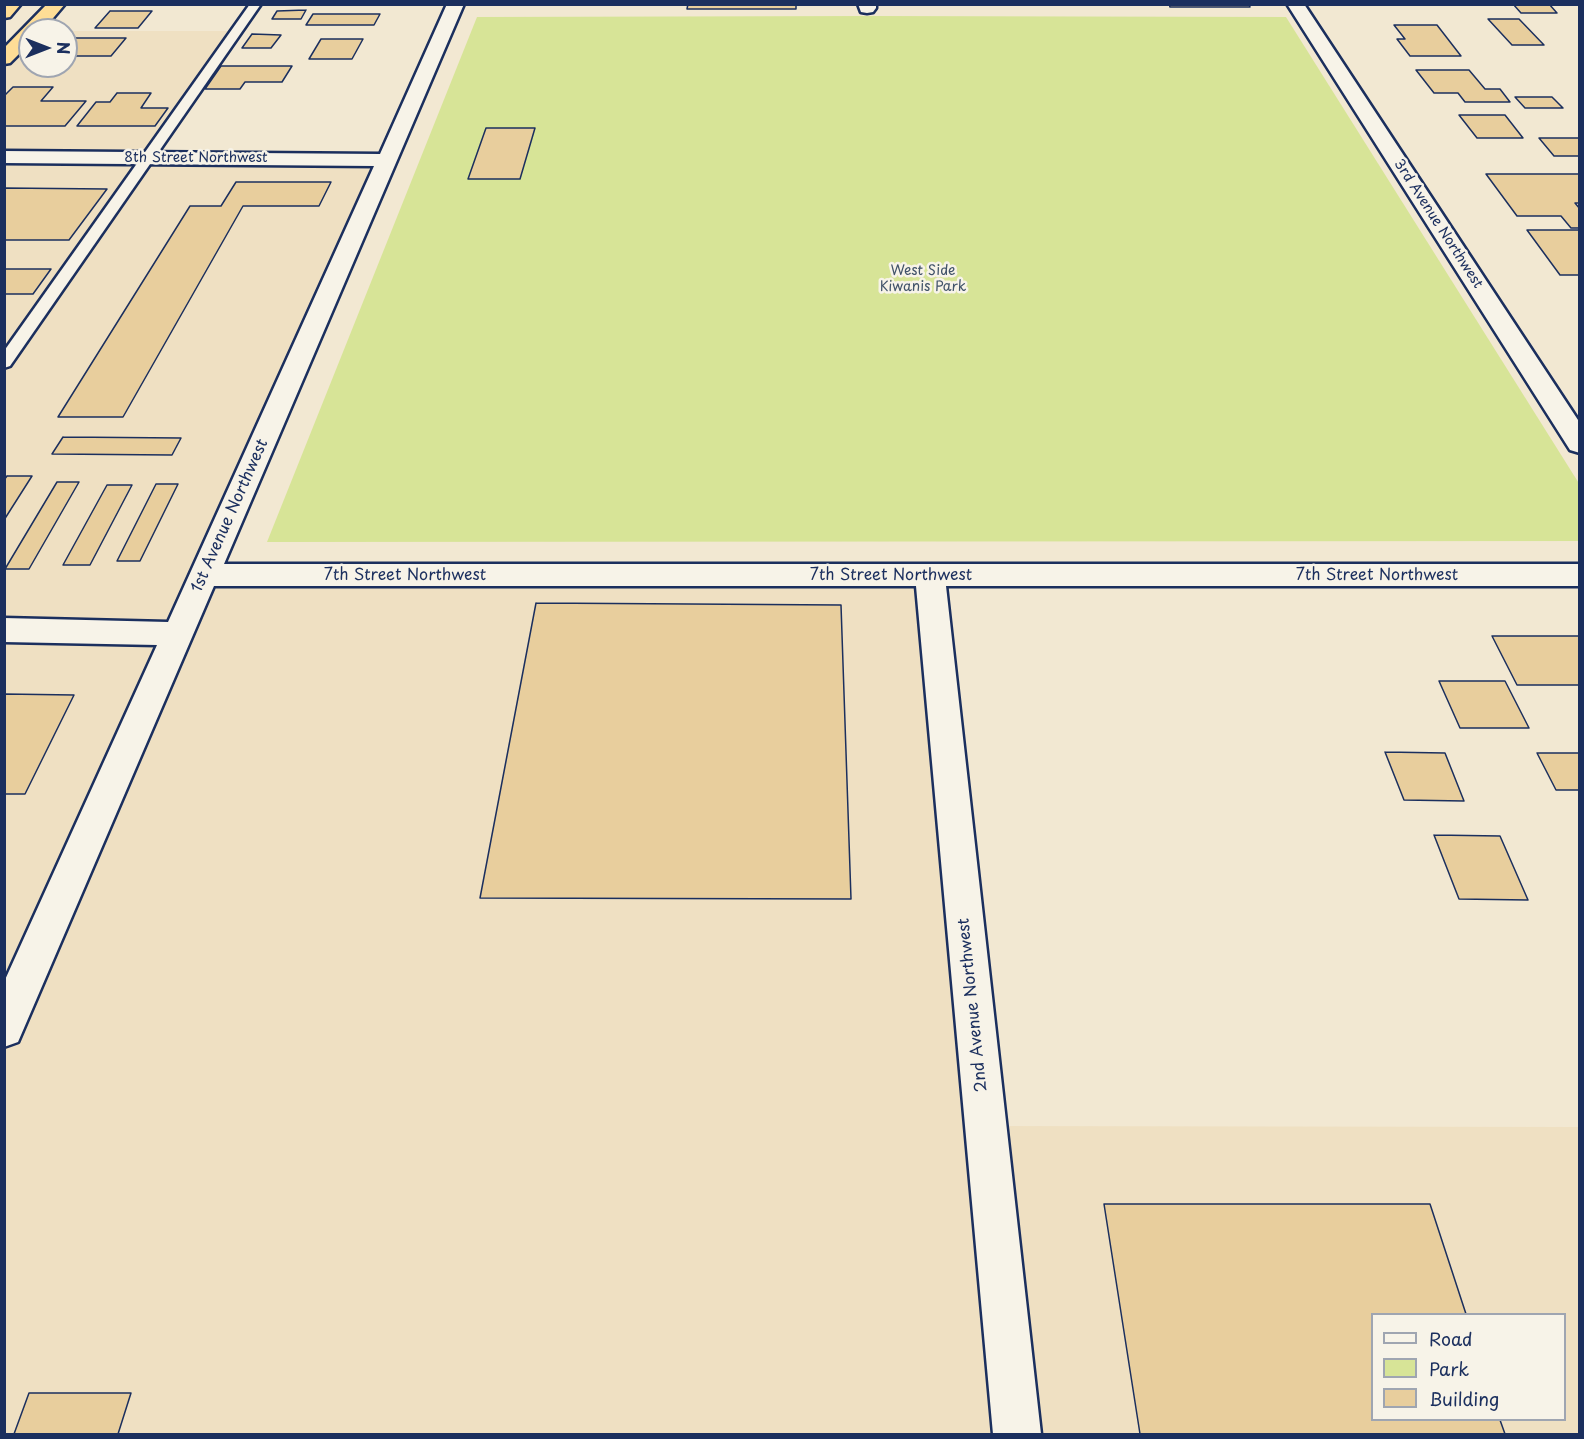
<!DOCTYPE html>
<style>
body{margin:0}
#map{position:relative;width:1584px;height:1439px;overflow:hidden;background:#f2e8d2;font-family:"Playpen Sans",sans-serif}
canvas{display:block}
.frame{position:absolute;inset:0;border:6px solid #1b2f5e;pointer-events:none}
.legend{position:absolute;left:1371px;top:1313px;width:195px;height:108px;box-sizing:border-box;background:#f7f3e8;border:2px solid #9fa5b1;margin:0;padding:8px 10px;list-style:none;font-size:18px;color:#1b2f5e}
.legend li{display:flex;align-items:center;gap:12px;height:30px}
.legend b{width:30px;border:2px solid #9fa5b1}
.north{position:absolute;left:18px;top:18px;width:60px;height:60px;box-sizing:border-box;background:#f7f3e8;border:2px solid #9fa5b1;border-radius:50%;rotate:90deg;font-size:16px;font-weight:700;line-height:24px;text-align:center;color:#1b2f5e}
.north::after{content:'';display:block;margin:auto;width:21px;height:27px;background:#1b2f5e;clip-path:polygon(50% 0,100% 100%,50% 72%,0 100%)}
</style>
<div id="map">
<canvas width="1584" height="1439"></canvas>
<div class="frame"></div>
<ul class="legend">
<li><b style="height:8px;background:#f7f3e8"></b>Road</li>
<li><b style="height:16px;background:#d7e497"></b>Park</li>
<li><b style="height:16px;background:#e8ce9d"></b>Building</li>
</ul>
<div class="north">N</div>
</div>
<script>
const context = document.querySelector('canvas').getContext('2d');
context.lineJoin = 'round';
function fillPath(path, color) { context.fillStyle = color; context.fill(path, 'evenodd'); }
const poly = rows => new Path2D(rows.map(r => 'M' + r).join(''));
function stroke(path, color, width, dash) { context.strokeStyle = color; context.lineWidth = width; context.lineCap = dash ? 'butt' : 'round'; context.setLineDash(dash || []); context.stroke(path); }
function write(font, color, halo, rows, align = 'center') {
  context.font = font + ' "Playpen Sans",sans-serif'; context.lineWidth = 5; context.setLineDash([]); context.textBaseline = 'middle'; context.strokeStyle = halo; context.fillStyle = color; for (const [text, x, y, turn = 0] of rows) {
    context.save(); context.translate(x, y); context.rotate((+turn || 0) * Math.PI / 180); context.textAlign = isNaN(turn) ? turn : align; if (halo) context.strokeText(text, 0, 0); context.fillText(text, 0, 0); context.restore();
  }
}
fillPath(poly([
 [66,31,238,31,149,157,387,160,204,575,930,576,986,1126,1579,1127,1579,1434,5,1434,4,59,30,33,30,66,66,66],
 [1372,1314,1564,1314,1564,1420,1372,1420]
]), '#efe0c2');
fillPath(poly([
 [871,16,1286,17,1580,485,1579,541,267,542,477,17]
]), '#d7e497');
const building = poly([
 [688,4,796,4,796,9,687,9,688,4],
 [1169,4,1249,4,1250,7,1170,7,1169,4],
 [1513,4,1549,4,1557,13,1521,13,1513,4],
 [306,10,301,19,272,19,277,11,306,10],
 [110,11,152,11,138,28,95,28,110,11],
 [313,14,380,14,374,25,306,25,313,14],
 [1488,19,1519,19,1544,45,1512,45,1488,19],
 [1394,25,1437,25,1461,56,1410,56,1397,39,1405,39,1394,25],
 [252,34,281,35,271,48,242,48,252,34],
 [66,38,126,38,111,56,66,56,66,38],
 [321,39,363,39,352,59,309,59,321,39],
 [221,66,292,66,282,82,245,82,240,89,205,89,221,66],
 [1416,70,1469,70,1485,89,1500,89,1510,102,1465,102,1458,93,1434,93,1416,70],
 [13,87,53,87,41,101,86,101,65,126,4,126,4,96,13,87],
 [117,93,151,93,141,108,168,108,155,126,77,126,96,102,110,102,117,93],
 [1515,97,1552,97,1563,108,1525,108,1515,97],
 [1459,115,1505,115,1523,138,1477,138,1459,115],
 [486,128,535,128,520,179,468,179,486,128],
 [1539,138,1580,138,1580,156,1554,156,1539,138],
 [1486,174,1580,174,1580,203,1575,203,1580,209,1580,228,1571,228,1561,216,1517,216,1486,174],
 [236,182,331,182,319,206,243,206,123,417,58,417,190,206,221,206,236,182],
 [4,188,107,189,69,240,4,240,4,188],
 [1527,230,1580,230,1580,275,1560,275,1527,230],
 [4,269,51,269,33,294,4,294,4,269],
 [63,437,181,438,172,455,52,454,63,437],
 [7,476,32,476,4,520,4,480,7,476],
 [57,482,79,482,29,569,5,569,57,482],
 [156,484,178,484,140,561,117,561,156,484],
 [107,485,132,485,90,565,63,565,107,485],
 [536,603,841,605,851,899,480,898,536,603],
 [1492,636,1580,636,1580,685,1517,685,1492,636],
 [1439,681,1505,681,1529,728,1460,728,1439,681],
 [4,694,74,695,25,794,4,794,4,694],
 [1385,752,1445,753,1464,801,1404,800,1385,752],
 [1537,753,1580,753,1580,790,1556,790,1537,753],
 [1434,835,1500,836,1528,900,1459,899,1434,835],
 [1104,1204,1430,1204,1466,1314,1372,1314,1372,1420,1500,1420,1505,1434,1140,1434,1104,1204],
 [29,1393,131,1393,118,1434,14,1434,29,1393]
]);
fillPath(building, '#e8ce9d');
stroke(building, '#1b2f5e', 1.5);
const service = poly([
 [250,4,261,4,10,366,4,368,4,351,250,4]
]);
const minor = poly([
 [447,4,464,4,224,564,1580,564,1580,586,946,586,1041,1434,993,1434,916,586,214,586,18,1042,4,1047,4,982,157,645,4,642,4,618,168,622,374,166,4,163,4,151,380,154,447,4],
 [858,4,876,4,876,8,873,12,867,13,861,12,858,4],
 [1287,4,1304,4,1580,423,1580,453,1570,450,1287,4]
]);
const trunk = poly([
 [4,4,21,4,10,17,4,18,4,4],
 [47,4,65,4,43,30,30,30,30,43,10,63,4,64,4,48,47,4]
]);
stroke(service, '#1b2f5e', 5);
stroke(minor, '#1b2f5e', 5);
stroke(trunk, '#1b2f5e', 5);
fillPath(service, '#f7f3e8');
fillPath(minor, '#f7f3e8');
fillPath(trunk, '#fedd96');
write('14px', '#1b2f5e', '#f7f3e8', [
 ["8th Street Northwest",196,158],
 ["3rd Avenue Northwest",1438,224,57]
]);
write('14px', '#415369', '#f7f3e8', [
 ["West Side",923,271],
 ["Kiwanis Park",923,287]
]);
write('16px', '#1b2f5e', '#f7f3e8', [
 ["1st Avenue Northwest",230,516,-66],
 ["7th Street Northwest",405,576],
 ["7th Street Northwest",891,576],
 ["7th Street Northwest",1377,576],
 ["2nd Avenue Northwest",973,1005,-96]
]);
</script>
